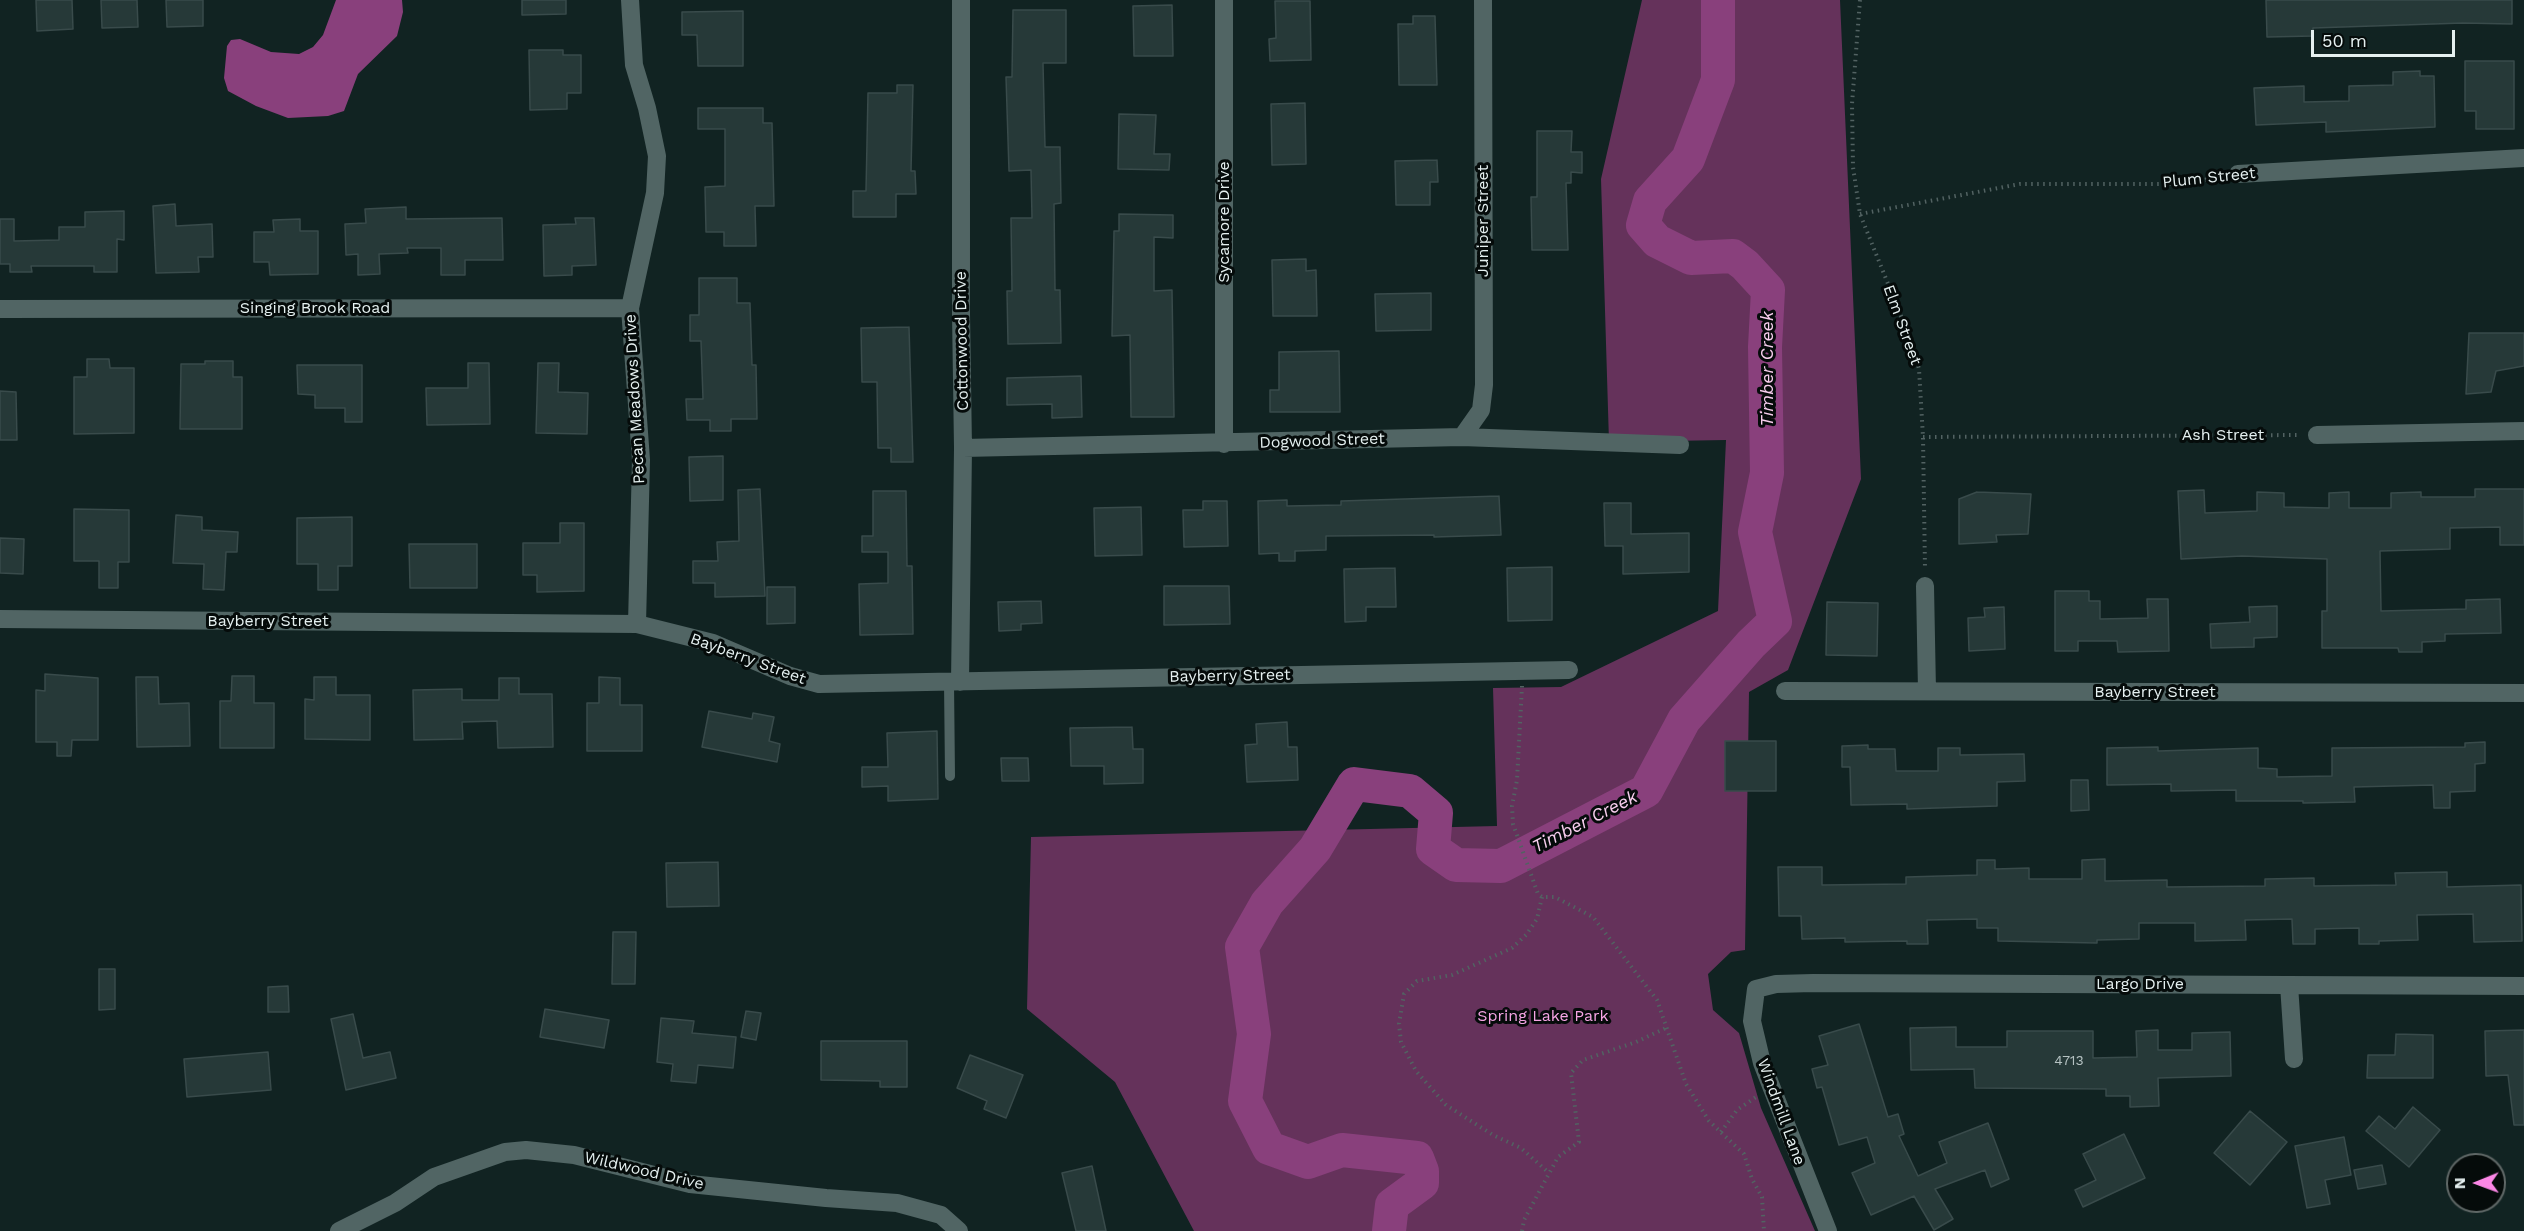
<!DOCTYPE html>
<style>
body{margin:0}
#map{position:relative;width:2524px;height:1231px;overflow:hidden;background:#112322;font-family:"Work Sans",sans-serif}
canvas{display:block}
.north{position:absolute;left:2446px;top:1153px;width:60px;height:60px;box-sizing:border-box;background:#050b0a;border:2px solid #5f6766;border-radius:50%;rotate:269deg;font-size:16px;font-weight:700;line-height:24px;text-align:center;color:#e5f0f0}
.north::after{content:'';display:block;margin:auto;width:21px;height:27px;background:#fb87e5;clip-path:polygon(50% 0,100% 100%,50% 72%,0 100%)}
.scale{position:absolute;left:2311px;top:30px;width:144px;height:27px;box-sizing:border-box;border:3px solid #e5f0f0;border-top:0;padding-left:8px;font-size:18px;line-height:21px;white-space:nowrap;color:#e5f0f0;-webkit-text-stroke:4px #050b0a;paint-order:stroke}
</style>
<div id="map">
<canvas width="2524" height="1231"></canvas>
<div class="north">N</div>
<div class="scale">50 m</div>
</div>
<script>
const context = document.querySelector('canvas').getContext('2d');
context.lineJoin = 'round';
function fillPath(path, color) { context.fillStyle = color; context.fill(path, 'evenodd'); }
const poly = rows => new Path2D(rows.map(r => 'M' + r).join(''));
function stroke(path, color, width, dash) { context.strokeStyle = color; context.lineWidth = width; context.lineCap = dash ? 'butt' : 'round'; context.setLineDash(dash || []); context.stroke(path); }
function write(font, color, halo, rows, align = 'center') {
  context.font = font + ' "Work Sans",sans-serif'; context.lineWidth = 6; context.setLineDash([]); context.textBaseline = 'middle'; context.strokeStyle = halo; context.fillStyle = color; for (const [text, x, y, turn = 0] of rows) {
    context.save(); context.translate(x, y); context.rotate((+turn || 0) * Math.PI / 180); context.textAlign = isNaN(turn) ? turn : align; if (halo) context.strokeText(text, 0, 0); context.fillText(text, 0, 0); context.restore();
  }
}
fillPath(poly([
 [1642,0,1840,0,1861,479,1788,670,1749,692,1745,950,1731,952,1708,974,1713,1010,1739,1033,1761,1108,1815,1231,1194,1231,1115,1082,1027,1009,1031,837,1497,826,1493,688,1561,687,1718,611,1726,440,1609,442,1601,179]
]), '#65325b');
fillPath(poly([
 [336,0,402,0,403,12,397,36,358,74,344,111,328,116,288,118,256,106,228,91,224,78,227,46,231,40,240,39,271,52,299,54,313,47,323,35]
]), '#89407c');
stroke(poly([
 [1389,1231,1392,1205,1422,1183,1422,1171,1417,1158,1342,1150,1308,1162,1269,1148,1245,1101,1254,1034,1242,947,1267,903,1315,849,1354,784,1410,791,1436,813,1433,849,1456,865,1501,866,1646,791,1684,720,1751,644,1775,621,1755,532,1767,473,1765,347,1768,290,1745,265,1733,256,1691,258,1657,241,1643,225,1650,201,1688,159,1718,80,1718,0]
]), '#89407c', 34);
const building = poly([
 [36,0,72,0,73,29,37,31,36,0],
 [101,0,137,0,138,27,102,28,101,0],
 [166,0,203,0,203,26,167,27,166,0],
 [522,0,566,0,566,14,522,15,522,0],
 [2266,0,2512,0,2512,24,2463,23,2313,28,2313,36,2267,37,2266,0],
 [1275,1,1310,1,1311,60,1270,61,1269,39,1276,38,1275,1],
 [1172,5,1173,56,1134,56,1133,6,1172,5],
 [1013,10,1066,10,1066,63,1043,63,1045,147,1060,147,1061,203,1054,204,1055,290,1060,290,1061,343,1008,344,1007,291,1012,291,1011,218,1032,218,1031,170,1009,171,1006,77,1012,77,1013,10],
 [743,11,743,66,698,66,697,35,682,35,682,12,743,11],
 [1413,16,1435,16,1437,85,1399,85,1398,24,1413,24,1413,16],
 [529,50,563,50,563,55,581,55,581,93,567,93,567,109,530,110,529,50],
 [2465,61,2514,61,2514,129,2476,129,2476,111,2465,111,2465,61],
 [2420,71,2420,76,2434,76,2435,127,2326,132,2326,122,2256,125,2254,88,2304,86,2304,102,2349,101,2349,86,2393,85,2393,72,2420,71],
 [897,85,913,85,911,171,915,171,916,194,896,194,896,217,853,217,853,191,866,191,868,93,897,93,897,85],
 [1305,103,1306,164,1272,165,1271,104,1305,103],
 [698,108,763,108,763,123,772,123,774,206,755,206,756,246,724,246,724,232,706,232,705,187,725,186,725,129,698,129,698,108],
 [1119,114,1156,115,1154,154,1170,154,1169,170,1118,169,1119,114],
 [1537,131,1572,131,1571,152,1582,152,1582,173,1571,172,1571,183,1566,183,1568,250,1532,250,1531,197,1537,197,1537,131],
 [1437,160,1438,182,1430,182,1430,205,1396,205,1395,161,1437,160],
 [175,204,176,226,212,224,213,257,198,257,199,272,156,273,153,206,175,204],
 [406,207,406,219,502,218,503,260,465,260,465,275,441,275,441,248,407,248,408,253,379,254,380,274,358,275,358,254,346,255,345,224,366,223,365,209,406,207],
 [124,211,124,240,117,239,117,272,94,272,94,266,31,266,32,272,10,272,10,264,0,264,0,219,14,219,14,241,59,240,59,227,85,227,85,212,124,211],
 [1119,214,1173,215,1173,238,1154,237,1154,291,1172,290,1174,417,1131,417,1130,335,1112,336,1114,231,1119,231,1119,214],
 [575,218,594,218,596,265,572,266,572,275,544,276,543,225,576,224,575,218],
 [300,219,300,231,318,231,318,274,270,275,269,262,254,262,254,232,274,232,273,220,300,219],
 [1306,259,1306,271,1316,270,1317,316,1273,316,1272,260,1306,259],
 [699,278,737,278,737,303,750,303,752,365,756,365,757,419,731,419,731,431,710,431,710,420,687,420,686,399,703,399,701,341,690,341,690,315,699,315,699,278],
 [1431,293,1431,330,1376,331,1375,294,1431,293],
 [909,327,913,462,891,462,891,448,878,448,877,382,862,382,861,328,909,327],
 [2469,333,2524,333,2524,366,2496,371,2491,392,2466,394,2469,333],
 [1339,351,1340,412,1270,412,1270,390,1279,390,1279,352,1339,351],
 [87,359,109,359,110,368,134,368,134,433,74,434,74,377,87,377,87,359],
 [205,361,233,361,233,377,242,377,242,429,180,429,181,364,205,364,205,361],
 [468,363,489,363,490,424,427,425,426,388,468,388,468,363],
 [538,363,559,363,558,392,588,393,587,434,536,433,538,363],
 [297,365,362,365,362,422,345,422,345,408,315,408,315,395,298,394,297,365],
 [1081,376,1082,417,1052,418,1052,404,1007,405,1007,378,1081,376],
 [0,391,16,392,17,440,0,440,0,391],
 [723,456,723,500,690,501,689,457,723,456],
 [760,489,765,596,715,597,715,583,693,583,693,561,718,561,717,542,739,541,738,490,760,489],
 [2475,489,2524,489,2524,545,2500,545,2500,527,2450,528,2450,549,2380,551,2381,611,2466,609,2466,600,2500,599,2501,633,2445,634,2445,641,2422,642,2422,652,2399,652,2398,648,2322,648,2322,611,2327,611,2327,559,2242,556,2181,559,2178,491,2204,490,2205,513,2257,511,2257,492,2284,493,2284,507,2329,508,2329,493,2349,492,2349,508,2391,508,2391,493,2421,492,2421,497,2475,497,2475,489],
 [873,491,906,491,907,566,912,566,913,634,860,635,859,584,888,583,888,552,862,552,862,536,873,536,873,491],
 [1977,492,2031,494,2028,534,1996,535,1997,542,1959,544,1959,499,1977,492],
 [1499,496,1501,535,1434,537,1434,535,1326,536,1326,550,1295,551,1295,561,1279,561,1279,553,1259,554,1258,501,1287,500,1287,506,1341,505,1341,501,1499,496],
 [1203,501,1227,501,1228,546,1184,547,1183,510,1203,510,1203,501],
 [1604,503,1631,503,1631,534,1689,533,1689,572,1623,574,1623,546,1605,546,1604,503],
 [1141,507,1142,555,1095,556,1094,508,1141,507],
 [74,509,129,510,129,562,118,562,118,588,99,588,99,561,74,561,74,509],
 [176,515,202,517,202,530,238,532,237,552,226,552,224,590,203,589,204,564,173,563,176,515],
 [352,517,352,566,338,566,338,590,318,590,318,564,297,564,297,518,352,517],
 [560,523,584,523,584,591,537,592,537,575,523,575,523,543,560,543,560,523],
 [0,538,24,539,23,574,0,573,0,538],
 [409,544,477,544,477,588,410,588,409,544],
 [1552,567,1552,620,1508,621,1507,568,1552,567],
 [1395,568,1396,607,1366,607,1366,621,1345,622,1344,569,1395,568],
 [1164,586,1229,586,1230,624,1164,625,1164,586],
 [767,587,795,587,795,623,767,624,767,587],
 [2055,591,2089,591,2089,601,2100,601,2100,619,2148,618,2147,599,2168,599,2169,651,2118,652,2117,641,2078,641,2078,651,2055,651,2055,591],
 [1041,601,1042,623,1021,624,1021,630,999,631,998,602,1041,601],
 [1827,602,1878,603,1877,656,1826,655,1827,602],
 [2277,606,2277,637,2254,638,2254,647,2211,648,2210,624,2250,622,2249,607,2277,606],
 [2004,607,2005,649,1969,651,1968,618,1985,617,1984,608,2004,607],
 [45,674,98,678,98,740,72,740,71,756,57,756,57,742,36,742,36,690,45,691,45,674],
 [232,676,254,676,254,703,274,703,274,748,220,748,220,701,231,701,232,676],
 [136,677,158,677,159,704,189,703,190,746,137,747,136,677],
 [314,677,336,677,336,695,370,695,370,740,305,739,305,699,314,700,314,677],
 [599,677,620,678,620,705,642,705,642,751,587,751,587,703,599,703,599,677],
 [499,678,519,678,519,694,552,694,553,747,498,748,497,721,462,722,463,739,414,740,413,690,462,689,462,700,499,700,499,678],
 [709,711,752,719,753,713,774,717,769,741,780,744,777,762,702,747,709,711],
 [1287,722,1288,747,1297,747,1298,780,1247,782,1245,745,1257,744,1256,724,1287,722],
 [1132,727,1133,749,1143,749,1143,783,1104,784,1104,766,1071,766,1070,728,1132,727],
 [937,731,938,799,888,801,888,786,862,787,862,767,888,767,887,733,937,731],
 [1725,741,1776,741,1776,791,1725,791,1725,741],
 [2485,742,2485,763,2475,764,2475,791,2450,792,2450,808,2434,808,2433,785,2354,787,2355,802,2303,803,2303,801,2236,801,2236,790,2171,791,2171,784,2107,785,2107,748,2158,747,2158,751,2258,748,2258,768,2277,769,2277,777,2332,776,2332,748,2465,747,2465,743,2485,742],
 [1868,745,1868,749,1895,749,1896,771,1938,771,1938,748,1960,748,1960,755,2024,754,2025,781,1997,782,1997,806,1907,809,1907,804,1851,805,1850,767,1842,767,1842,746,1868,745],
 [1001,758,1028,758,1029,781,1002,781,1001,758],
 [2071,780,2088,780,2089,810,2071,811,2071,780],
 [2105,859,2105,881,2167,880,2167,887,2265,886,2265,879,2314,878,2314,886,2396,885,2395,873,2447,872,2447,887,2521,885,2522,941,2474,942,2473,914,2417,915,2418,940,2379,941,2379,944,2359,944,2359,928,2315,929,2315,944,2293,944,2292,919,2245,920,2246,940,2195,941,2195,923,2139,923,2139,939,2097,940,2097,943,1998,941,1998,928,1977,928,1977,919,1927,920,1928,944,1907,944,1907,941,1845,942,1845,938,1802,939,1801,916,1779,916,1778,867,1822,867,1822,885,1906,884,1906,877,1977,875,1977,860,1995,860,1995,869,2029,868,2029,879,2082,879,2082,860,2105,859],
 [718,862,719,906,667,907,666,863,718,862],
 [613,932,636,932,635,984,612,984,613,932],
 [99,969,115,969,115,1009,99,1010,99,969],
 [288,986,289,1012,268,1012,268,987,288,986],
 [545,1009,609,1020,604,1048,540,1037,545,1009],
 [746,1011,761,1013,756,1040,741,1037,746,1011],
 [353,1014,363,1058,390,1052,396,1078,346,1090,331,1019,353,1014],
 [661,1018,694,1021,692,1033,736,1037,733,1068,698,1065,696,1083,671,1081,673,1064,657,1062,661,1018],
 [1859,1024,1888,1117,1898,1114,1904,1134,1899,1136,1918,1176,1947,1163,1939,1142,1988,1123,2009,1179,1991,1187,1985,1170,1935,1189,1953,1219,1934,1230,1914,1196,1871,1215,1852,1173,1875,1163,1867,1137,1839,1145,1822,1087,1817,1088,1812,1069,1828,1065,1819,1036,1859,1024],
 [1956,1027,1956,1047,2007,1047,2007,1031,2093,1031,2093,1058,2137,1057,2136,1031,2158,1030,2158,1050,2192,1050,2192,1033,2230,1032,2231,1076,2158,1078,2159,1106,2130,1107,2130,1096,2106,1096,2106,1089,1975,1088,1974,1069,1911,1070,1910,1028,1956,1027],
 [2524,1030,2524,1125,2514,1125,2508,1075,2486,1076,2485,1031,2524,1030],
 [2396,1034,2433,1035,2433,1078,2367,1078,2368,1055,2395,1055,2396,1034],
 [821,1041,907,1041,907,1087,880,1087,880,1081,821,1080,821,1041],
 [268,1052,271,1090,187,1097,184,1059,268,1052],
 [970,1055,1023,1075,1006,1118,984,1109,987,1101,957,1088,970,1055],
 [2413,1107,2440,1130,2409,1167,2366,1131,2379,1116,2395,1129,2413,1107],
 [2250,1111,2287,1142,2250,1185,2214,1153,2250,1111],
 [2124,1134,2145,1178,2083,1207,2075,1190,2096,1180,2083,1154,2124,1134],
 [2344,1137,2351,1175,2325,1180,2330,1204,2307,1208,2295,1146,2344,1137],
 [2382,1165,2386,1184,2358,1189,2354,1170,2382,1165],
 [1092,1166,1106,1231,1076,1231,1062,1173,1092,1166]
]);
fillPath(building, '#263938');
stroke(building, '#394b4b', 1.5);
stroke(poly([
 [1860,0,1852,104,1853,167,1860,214,1913,346,1919,369,1923,437,1925,569],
 [1860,214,2020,184,2177,184,2222,177],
 [1923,437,2301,435],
 [1522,686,1517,780,1512,806,1513,824,1538,894,1542,897,1555,897,1593,917,1657,1000,1686,1084,1709,1121,1744,1154,1752,1179,1762,1197,1764,1231],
 [1542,897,1537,919,1526,935,1512,948,1452,975,1417,981,1404,994,1399,1024,1401,1042,1416,1071,1446,1105,1493,1135,1521,1148,1549,1173],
 [1721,1132,1737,1110,1756,1097],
 [1522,1231,1524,1220,1558,1157,1579,1142,1571,1073,1583,1060,1636,1042,1666,1028]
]), '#526262', 4, [1.5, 4.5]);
stroke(poly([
 [949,682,950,776]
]), '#516564', 10);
stroke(poly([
 [630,0,634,65,647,108,657,156,655,193,630,308,641,460,637,624],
 [2238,174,2524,158],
 [0,309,630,308],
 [2317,435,2524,431],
 [1462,437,1481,410,1484,385,1483,0],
 [1224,444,1224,0],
 [963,448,1462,437,1680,445],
 [1925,586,1927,691],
 [0,619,637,624,713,643,790,676,819,684,1569,670],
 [960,682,963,448,961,313,961,0],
 [1785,691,2524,693],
 [2289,985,2294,1059],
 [339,1231,395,1203,434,1177,505,1152,526,1150,574,1155,690,1184,826,1198,897,1203,941,1215,959,1231],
 [1828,1231,1762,1063,1752,1021,1756,989,1776,984,1813,983,2524,986]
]), '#516564', 18);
write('14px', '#b5c2c2', null, [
 ["4713",2069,1061]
]);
write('16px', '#e5f0f0', '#050b0a', [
 ["Plum Street",2209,178,-6],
 ["Juniper Street",1483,221,-90],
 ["Sycamore Drive",1224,222,-90],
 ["Singing Brook Road",315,308],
 ["Elm Street",1902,325,70],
 ["Cottonwood Drive",962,341,-91],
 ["Pecan Meadows Drive",635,399,-93],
 ["Ash Street",2223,435],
 ["Dogwood Street",1322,441,-2],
 ["Bayberry Street",268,621],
 ["Bayberry Street",748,659,20],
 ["Bayberry Street",1230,676,-1],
 ["Bayberry Street",2155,692],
 ["Largo Drive",2140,984],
 ["Windmill Lane",1781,1112,70],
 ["Wildwood Drive",644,1171,13]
]);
write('16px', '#f6a5e5', '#050b0a', [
 ["Spring Lake Park",1543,1016]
]);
write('italic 18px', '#f8ceee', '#050b0a', [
 ["Timber Creek",1768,369,-90],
 ["Timber Creek",1585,822,-27]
]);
</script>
